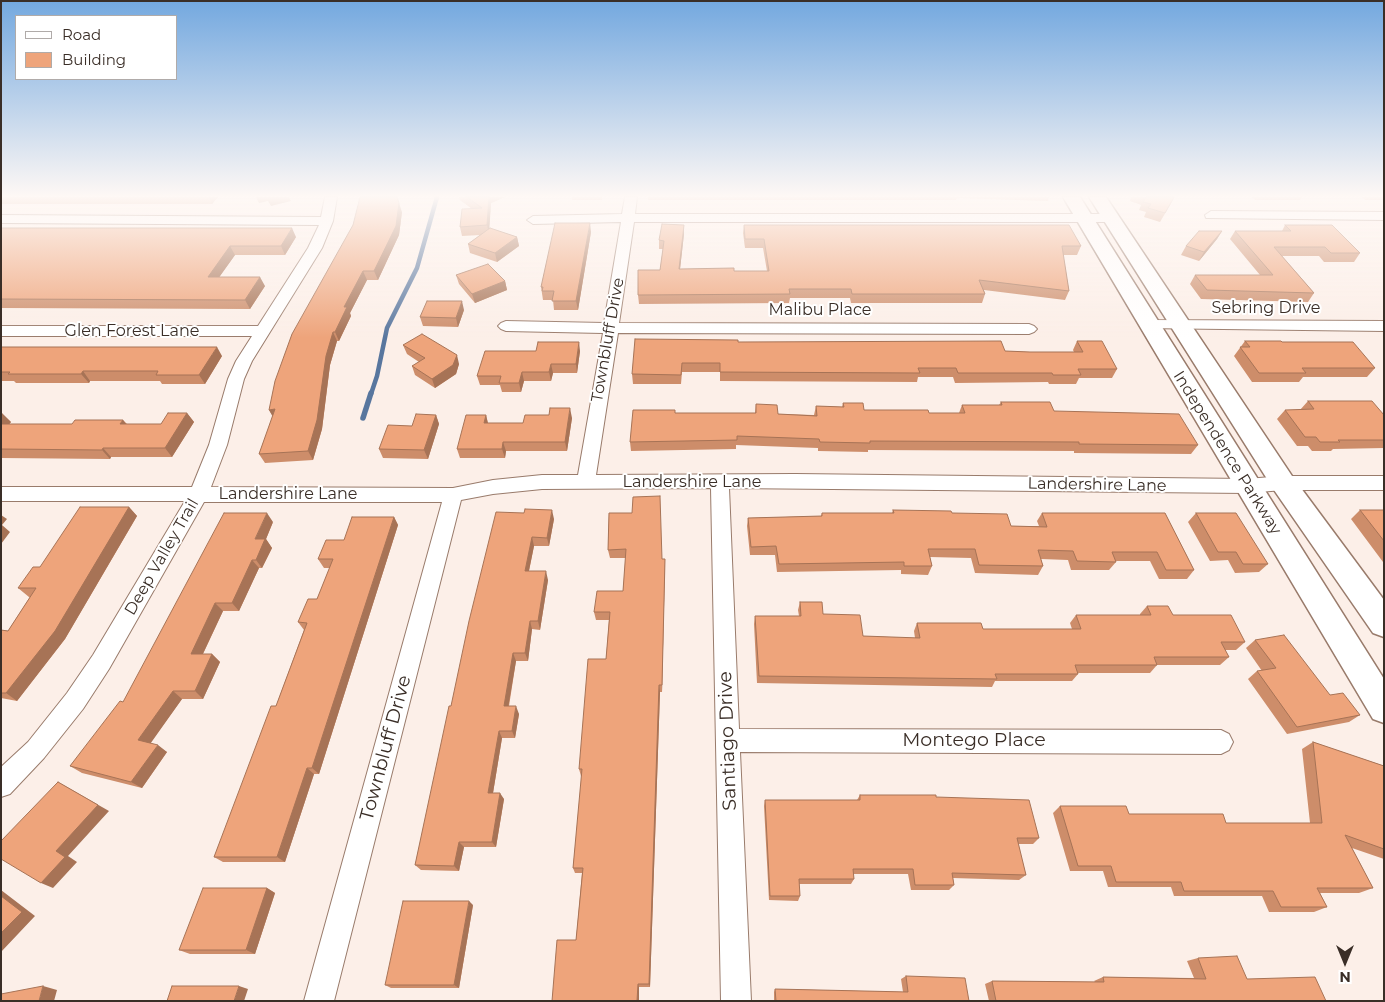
<!DOCTYPE html>
<style>
body{margin:0}
#map{position:relative;width:1385px;height:1002px;overflow:hidden;background:#fcefe8;font-family:Montserrat,sans-serif}
canvas{display:block}
.frame{position:absolute;inset:0;border:2px solid #3a2e27;pointer-events:none}
.legend{position:absolute;left:15px;top:15px;width:162px;height:65px;box-sizing:border-box;background:#fff;border:1px solid #b0aba9;margin:0;padding:6px 9px;list-style:none;font-size:15px;color:#3a2e27}
.legend li{display:flex;align-items:center;gap:10px;height:25px}
.legend b{width:25px;border:1px solid #b0aba9}
.north{position:absolute;left:1320px;top:937px;width:50px;height:50px;-webkit-text-stroke:4px #fff;paint-order:stroke;rotate:180deg;font-size:14px;font-weight:700;line-height:20px;text-align:center;color:#3a2e27}
.north::after{content:'';display:block;margin:auto;width:18px;height:22px;background:#3a2e27;clip-path:polygon(50% 0,100% 100%,50% 72%,0 100%)}
</style>
<div id="map">
<canvas width="1385" height="1002"></canvas>
<div class="frame"></div>
<ul class="legend">
<li><b style="height:6px;background:#fff"></b>Road</li>
<li><b style="height:14px;background:#eea47b"></b>Building</li>
</ul>
<div class="north">N</div>
</div>
<script>
const context = document.querySelector('canvas').getContext('2d');
context.lineJoin = 'round';
const poly = rows => new Path2D(rows.map(r => 'M' + r).join(''));
function stroke(path, color, width, dash) { context.strokeStyle = color; context.lineWidth = width; context.lineCap = dash ? 'butt' : 'round'; context.setLineDash(dash || []); context.stroke(path); }
function fillPath(path, color) { context.fillStyle = color; context.fill(path, 'evenodd'); }
function write(font, color, halo, rows, align = 'center') {
  context.font = font + ' Montserrat,sans-serif'; context.lineWidth = 4; context.setLineDash([]); context.textBaseline = 'middle'; context.strokeStyle = halo; context.fillStyle = color; for (const [text, x, y, turn = 0] of rows) {
    context.save(); context.translate(x, y); context.rotate((+turn || 0) * Math.PI / 180); context.textAlign = isNaN(turn) ? turn : align; if (halo) context.strokeText(text, 0, 0); context.fillText(text, 0, 0); context.restore();
  }
}
stroke(poly([
 [371,394,377,376,387,328,417,268,437,197]
]), '#58769e', 4.5);
stroke(poly([
 [363,418,371,393]
]), '#58769e', 5.5);
const street = poly([
 [325,197,337,197,333,221,322,248,252,361,244,379,227,445,211,487,453,488,493,480,542,475,578,475,603,333,506,331,501,329,498,326,501,323,506,321,604,323,621,222,533,224,527,220,533,216,622,214,625,197,637,197,635,214,1110,214,1116,218,1110,222,634,222,619,323,1029,324,1034,326,1037,329,1034,332,1029,334,618,333,596,475,795,474,1247,479,1283,476,1384,476,1384,490,1283,490,1247,493,729,488,739,729,1221,730,1229,734,1233,742,1229,750,1221,754,740,752,751,1001,721,1001,711,488,542,489,493,494,461,500,334,1001,304,1001,442,502,204,502,109,669,83,709,44,758,10,794,1,797,1,767,28,742,67,693,93,655,185,501,1,501,1,487,192,487,209,445,228,379,236,361,252,336,1,336,1,326,258,326,308,248,319,225,1,223,1,215,321,217,325,197],
 [1211,211,1384,212,1384,220,1206,218,1205,215,1211,211],
 [1148,320,1384,321,1384,331,1143,328,1140,325,1143,322,1148,320]
]);
const secondary = poly([
 [1063,197,1080,197,1384,679,1384,723,1373,719,1063,197],
 [1089,197,1106,197,1292,476,1384,600,1384,637,1373,633,1274,490,1089,197]
]);
stroke(street, '#997b6b', 2);
stroke(secondary, '#997b6b', 3);
fillPath(street, '#fff');
fillPath(secondary, '#fff');
fillPath(poly([
 [1,197,218,197,212,204,1,204],
 [459,197,505,197,491,203,489,228,517,237,519,246,497,262,470,253,468,244,480,235,462,236,460,227,472,209,460,200],
 [572,197,602,197,602,200,572,200],
 [648,197,1049,197,1048,201,957,198,956,200,648,200],
 [1131,197,1175,197,1160,222,1144,217,1146,212,1139,210,1141,205,1130,201],
 [1252,197,1302,197,1300,200,1255,200],
 [1362,197,1384,197,1384,200,1365,200],
 [402,212,399,235,378,280,367,280,350,313,351,316,339,341,337,341,330,365,322,429,313,460,265,463,259,454,273,416,269,410,353,225],
 [684,225,684,234,680,269,734,271,767,271,763,248,745,248,743,233,744,225,1081,246,1077,255,1063,255,1069,291,1065,300,984,290,985,294,982,303,851,303,850,298,790,298,789,303,639,304,638,295,660,270,663,249,659,249,659,240],
 [1285,225,1360,253,1354,262,1324,262,1319,256,1282,256,1314,293,1308,302,1201,299,1190,284,1195,275,1260,275,1230,239,1235,231,1282,231],
 [1,228,296,237,285,255,235,255,219,277,265,286,250,309,1,308],
 [1222,231,1217,239,1199,261,1181,255,1186,246],
 [591,232,578,310,554,310,553,300,543,300,541,287],
 [456,275,505,281,507,290,475,303,459,284],
 [464,310,458,327,423,326,420,317],
 [1077,341,1117,369,1112,378,1079,378,1076,384,1049,384,1048,382,955,383,953,377,918,377,917,382,720,381,720,372,682,372,681,384,633,384,632,374,738,342,1030,352,1074,352,1073,350],
 [1245,341,1282,342,1375,368,1367,377,1303,377,1299,382,1252,382,1234,356],
 [403,345,459,364,456,374,435,388,415,375,412,366,419,362,407,354],
 [1,347,222,356,205,384,162,384,160,381,90,381,89,383,16,383,14,381,1,381],
 [580,351,577,373,553,373,551,381,524,381,521,392,502,392,500,385,480,385,477,376],
 [1308,401,1384,415,1384,448,1333,449,1331,451,1312,451,1308,446,1297,446,1277,419,1285,410,1300,410],
 [1001,402,1054,411,1198,445,1191,454,1074,453,1074,451,868,450,868,452,818,451,818,448,736,445,736,449,631,451,630,442,675,413,755,413,756,404,778,414,814,415,816,406,842,407,843,403,864,410,929,413,959,413,962,405,999,405],
 [1,413,11,422,9,424,72,424,123,420,127,424,161,424,187,413,194,422,172,457,111,457,110,459,1,458],
 [436,415,439,424,428,459,383,458,379,449],
 [486,415,488,423,523,423,572,418,567,451,506,451,505,458,460,458,457,449],
 [129,507,137,516,65,639,17,701,1,698,1,630,8,631,30,597,29,597,18,588,40,567],
 [893,510,952,513,1011,526,1039,526,1037,521,1042,513,1165,513,1194,570,1187,579,1159,579,1150,561,1115,561,1116,562,1109,570,1071,570,1068,560,1041,559,1043,566,1038,575,975,573,971,558,930,557,932,566,928,575,901,574,901,570,777,572,775,555,750,555,747,526,748,518,821,516,822,513,892,513],
 [1360,510,1384,510,1384,562,1383,562,1351,519],
 [524,513,554,519,549,546,534,546,529,571,548,580,540,630,532,629,528,661,516,661,509,706,519,714,515,738,502,738,493,793,504,799,496,847,464,847,459,871,421,870,415,865,451,706],
 [609,513,662,559,665,559,662,692,660,692,650,987,639,987,639,1001,552,1001,576,940,582,873,575,873,573,868,582,776,581,776,579,769,606,659,609,620,596,620,594,612,623,591,626,558,610,558,608,550],
 [1196,513,1268,564,1259,572,1235,573,1228,560,1210,561,1188,522],
 [394,517,398,525,319,774,314,774,285,862,223,862,214,857,276,706,304,630,298,622,317,599,330,568,324,568,318,559,344,540],
 [273,522,266,539,272,548,262,568,259,568,239,611,223,611,203,654,212,654,220,662,203,699,182,699,150,743,167,752,142,788,82,773,70,766,123,702],
 [800,602,863,636,915,638,914,631,917,623,983,629,1072,629,1070,623,1076,615,1140,615,1140,614,1147,606,1245,642,1236,650,1225,650,1229,657,1220,665,1157,665,1150,673,1078,673,1078,674,1072,681,995,681,992,687,757,683,754,624,755,616,799,616,798,610],
 [1255,640,1330,695,1360,715,1349,722,1287,734,1248,679,1257,671,1262,671,1246,648],
 [1313,742,1384,766,1384,859,1352,848,1373,888,1359,893,1320,893,1327,907,1314,912,1269,912,1262,896,1174,896,1171,887,1108,887,1103,871,1070,871,1053,813,1060,806,1129,814,1226,823,1310,823,1302,749],
 [860,795,936,797,1039,838,1033,844,1018,844,1026,875,1019,880,953,878,954,885,949,890,911,890,908,874,853,874,854,879,851,884,799,884,800,896,798,901,769,900,764,806,765,800,857,800],
 [267,888,275,893,255,954,190,954,179,950],
 [473,905,459,988,391,988,385,985],
 [1198,958,1247,979,1326,1001,989,1001,985,984,992,981,1095,982,1094,981,1103,977,1194,978,1187,961],
 [906,976,969,1001,774,1001,774,992,775,989,903,992,901,979]
]), '#cd8d6a');
fillPath(poly([
 [209,197,218,197,212,204],
 [256,197,289,197,291,201,271,206,268,201,259,203],
 [489,197,505,197,491,203,489,234,487,225],
 [399,203,402,212,399,235,378,280,374,271],
 [590,223,591,232,578,310,576,301],
 [684,225,684,234,679,278,679,269],
 [292,228,296,237,285,255,281,246],
 [1222,231,1217,239,1199,261,1204,252],
 [517,237,519,246,497,262,495,253],
 [230,246,235,255,213,286,208,277],
 [363,271,367,280,350,313,351,316,339,341,335,332,344,307],
 [260,277,265,286,250,309,245,300],
 [505,281,507,290,475,303,472,294],
 [462,301,464,310,458,327,456,318],
 [333,332,337,341,330,365,322,429,313,460,308,451,326,356],
 [579,342,580,351,577,373,576,364],
 [217,347,222,356,205,384,199,375],
 [457,355,459,364,456,374,435,388,432,379],
 [551,364,553,373,551,381,549,372],
 [83,371,90,381,89,383,81,374],
 [522,372,524,381,521,392,519,383],
 [570,408,572,418,567,451,565,442],
 [275,409,274,419,269,410],
 [2,413,11,422,2,433,1,414],
 [187,413,194,422,172,457,165,448],
 [436,415,439,424,428,459,424,450],
 [486,415,488,424,484,423],
 [123,420,130,429,120,424],
 [503,442,506,451,505,458,502,449],
 [103,448,111,457,110,459,102,450],
 [129,507,137,516,65,639,17,701,6,693],
 [552,510,554,519,549,546,547,538],
 [267,513,273,522,266,539,272,548,262,568,256,560,255,539],
 [1,515,7,519,2,525,10,532,1,544],
 [394,517,398,525,319,774,312,768],
 [532,537,534,546,527,580,525,571],
 [665,559,665,567,662,692,662,685],
 [252,560,259,568,239,611,232,603],
 [546,571,548,580,540,630,538,621],
 [215,603,223,611,199,662,191,654],
 [530,621,532,629,528,661,525,653],
 [513,653,516,661,507,714,504,706],
 [212,654,220,662,203,699,195,691],
 [659,685,660,692,650,987,649,984],
 [173,691,182,699,148,747,138,740],
 [516,706,519,714,515,738,512,731],
 [499,731,502,738,492,799,488,793],
 [158,745,167,752,142,788,131,782],
 [307,768,314,774,285,862,277,857],
 [58,782,109,811,68,856,77,862,53,888,41,883,56,851],
 [500,793,504,799,496,847,492,842],
 [459,842,464,847,459,871,454,866],
 [267,888,275,893,255,954,246,950],
 [1,890,35,916,1,952],
 [469,901,473,905,459,988,454,985],
 [638,984,639,987,639,1001,637,1001],
 [43,986,57,990,54,1001,39,1001],
 [239,986,248,989,244,1001,234,1001]
]), '#a77356');
const building = poly([
 [360,197,397,197,399,203,396,226,374,271,363,271,344,307,347,307,335,332,333,332,326,356,317,420,308,451,259,454,275,409,269,410,275,381,292,334,353,225,360,197],
 [467,197,489,197,487,225,460,227,462,209,482,208,467,197],
 [1146,197,1174,197,1165,213,1148,208,1151,204,1143,202,1146,197],
 [555,223,590,223,576,301,552,301,554,291,542,291,543,287,541,287,555,223],
 [662,224,684,225,679,269,734,268,734,271,769,271,764,239,745,239,744,225,1069,225,1081,246,1062,246,1069,291,979,280,985,294,852,294,851,289,789,289,790,294,638,295,638,270,660,270,664,241,659,240,662,224],
 [1285,225,1332,225,1360,253,1331,253,1325,247,1274,247,1314,293,1207,290,1195,275,1273,275,1235,231,1291,231,1285,225],
 [1,228,292,228,281,246,230,246,208,277,260,277,245,300,1,299,1,228],
 [490,228,517,237,495,253,468,244,490,228],
 [1199,231,1222,231,1204,252,1186,246,1199,231],
 [488,264,505,281,472,294,456,275,488,264],
 [427,301,462,301,456,318,420,317,427,301],
 [422,334,457,355,453,365,432,379,412,366,425,358,403,345,422,334],
 [635,339,738,340,738,342,1001,341,1005,351,1030,352,1083,352,1077,341,1102,341,1117,369,1078,369,1081,375,1053,375,1052,373,958,373,956,368,918,368,920,373,720,372,720,363,682,363,681,375,632,374,635,339],
 [1245,341,1281,341,1282,342,1353,342,1375,368,1302,368,1306,373,1259,373,1240,347,1250,347,1245,341],
 [538,342,579,342,576,364,551,364,549,372,522,372,519,383,499,383,501,376,477,376,485,351,536,351,538,342],
 [1,347,217,347,199,375,156,375,158,371,83,371,81,374,8,374,10,372,1,372,1,347],
 [1308,401,1372,401,1384,415,1384,440,1338,440,1340,442,1320,442,1316,437,1305,437,1285,410,1314,409,1308,401],
 [1001,402,1050,402,1054,411,1179,414,1198,445,1079,444,1079,442,870,441,870,443,820,442,819,439,737,436,737,440,630,442,633,410,675,410,675,413,756,413,756,404,777,405,778,414,817,416,816,406,844,407,843,403,863,403,864,410,928,410,929,413,965,413,962,405,1002,405,1001,402],
 [550,408,570,408,565,442,503,442,502,449,457,449,466,415,486,415,484,423,523,423,525,415,549,415,550,408],
 [168,413,187,413,165,448,103,448,102,450,1,449,1,424,72,424,75,420,123,420,120,424,161,424,168,413],
 [416,414,436,415,424,450,379,449,388,425,412,426,416,414],
 [660,496,662,559,665,559,662,685,659,685,649,984,638,984,637,1001,552,1001,557,940,576,940,583,868,573,868,582,769,579,769,588,659,606,659,610,612,594,612,597,591,623,591,626,549,608,550,609,513,632,513,633,497,660,496],
 [80,507,129,507,55,631,6,693,1,693,1,630,8,631,36,588,18,588,33,567,40,567,80,507],
 [525,509,552,510,547,538,532,537,525,571,546,571,538,621,530,621,525,653,513,653,504,706,516,706,512,731,499,731,488,793,500,793,492,842,459,842,454,866,415,865,449,706,451,706,469,621,496,512,524,513,525,509],
 [893,510,951,511,952,513,1007,514,1011,526,1047,527,1042,513,1165,513,1194,570,1166,570,1157,552,1112,552,1116,562,1077,561,1073,551,1038,550,1043,566,979,565,975,549,928,549,932,566,904,566,904,562,779,564,776,546,751,547,748,518,822,516,822,513,894,513,893,510],
 [1360,510,1384,510,1384,541,1360,510],
 [224,513,267,513,255,539,265,539,256,560,252,560,232,603,215,603,191,654,212,654,195,691,173,691,138,740,158,745,131,782,70,766,120,701,123,702,224,513],
 [1196,513,1236,513,1268,564,1243,564,1236,552,1218,552,1196,513],
 [352,517,394,517,312,768,307,768,277,857,214,857,271,706,276,706,307,623,298,622,308,599,317,599,333,559,318,559,326,540,344,540,352,517],
 [800,602,822,602,823,614,860,615,863,636,920,638,917,623,981,623,983,629,1081,629,1076,615,1151,615,1147,606,1168,606,1173,615,1231,615,1245,642,1221,642,1229,657,1154,657,1157,665,1075,665,1078,674,995,674,997,679,759,676,755,616,801,616,800,602],
 [1284,635,1330,695,1343,693,1360,715,1297,727,1257,671,1276,668,1255,640,1284,635],
 [1313,742,1384,766,1384,849,1345,835,1373,888,1317,888,1327,907,1281,907,1273,891,1184,891,1181,882,1116,882,1111,866,1078,866,1060,806,1126,806,1129,814,1223,814,1226,823,1322,823,1313,742],
 [58,782,98,805,56,851,65,857,41,883,1,859,1,841,58,782],
 [860,795,936,795,936,797,1029,800,1039,838,1017,838,1026,875,952,873,954,885,915,885,913,869,853,869,854,879,799,879,800,896,770,896,765,800,860,800,860,795],
 [203,888,267,888,246,950,179,950,203,888],
 [1,896,22,912,1,933,1,896],
 [403,901,469,901,454,985,385,985,403,901],
 [1237,956,1247,979,1315,977,1326,1001,996,1001,992,981,1104,982,1103,977,1206,979,1198,958,1237,956],
 [906,976,965,978,969,1001,776,1001,775,989,908,992,906,976],
 [43,986,39,1001,1,1001,1,994,43,986],
 [172,986,239,986,234,1001,167,1001,172,986]
]);
fillPath(building, '#eea47b');
stroke(building, '#a77356', 1);
const sky = context.createLinearGradient(0, 0, 0, 338);
sky.addColorStop(0, '#73a8df');
sky.addColorStop(0.58, '#fef8f5');
sky.addColorStop(1, '#fef8f500');
context.fillStyle = sky;
context.fillRect(0, 0, 1385, 338);
write('16px', '#3a2e27', '#fff', [
 ["Sebring Drive",1266,308],
 ["Malibu Place",820,310],
 ["Glen Forest Lane",132,331],
 ["Townbluff Drive",608,340,-80],
 ["Independence Parkway",1227,453,58],
 ["Landershire Lane",692,482],
 ["Landershire Lane",1097,485,1],
 ["Landershire Lane",288,494],
 ["Deep Valley Trail",162,557,-60]
]);
write('19px', '#3a2e27', '#fff', [
 ["Montego Place",974,740],
 ["Santiago Drive",728,741,-92],
 ["Townbluff Drive",386,748,-75]
]);
</script>
